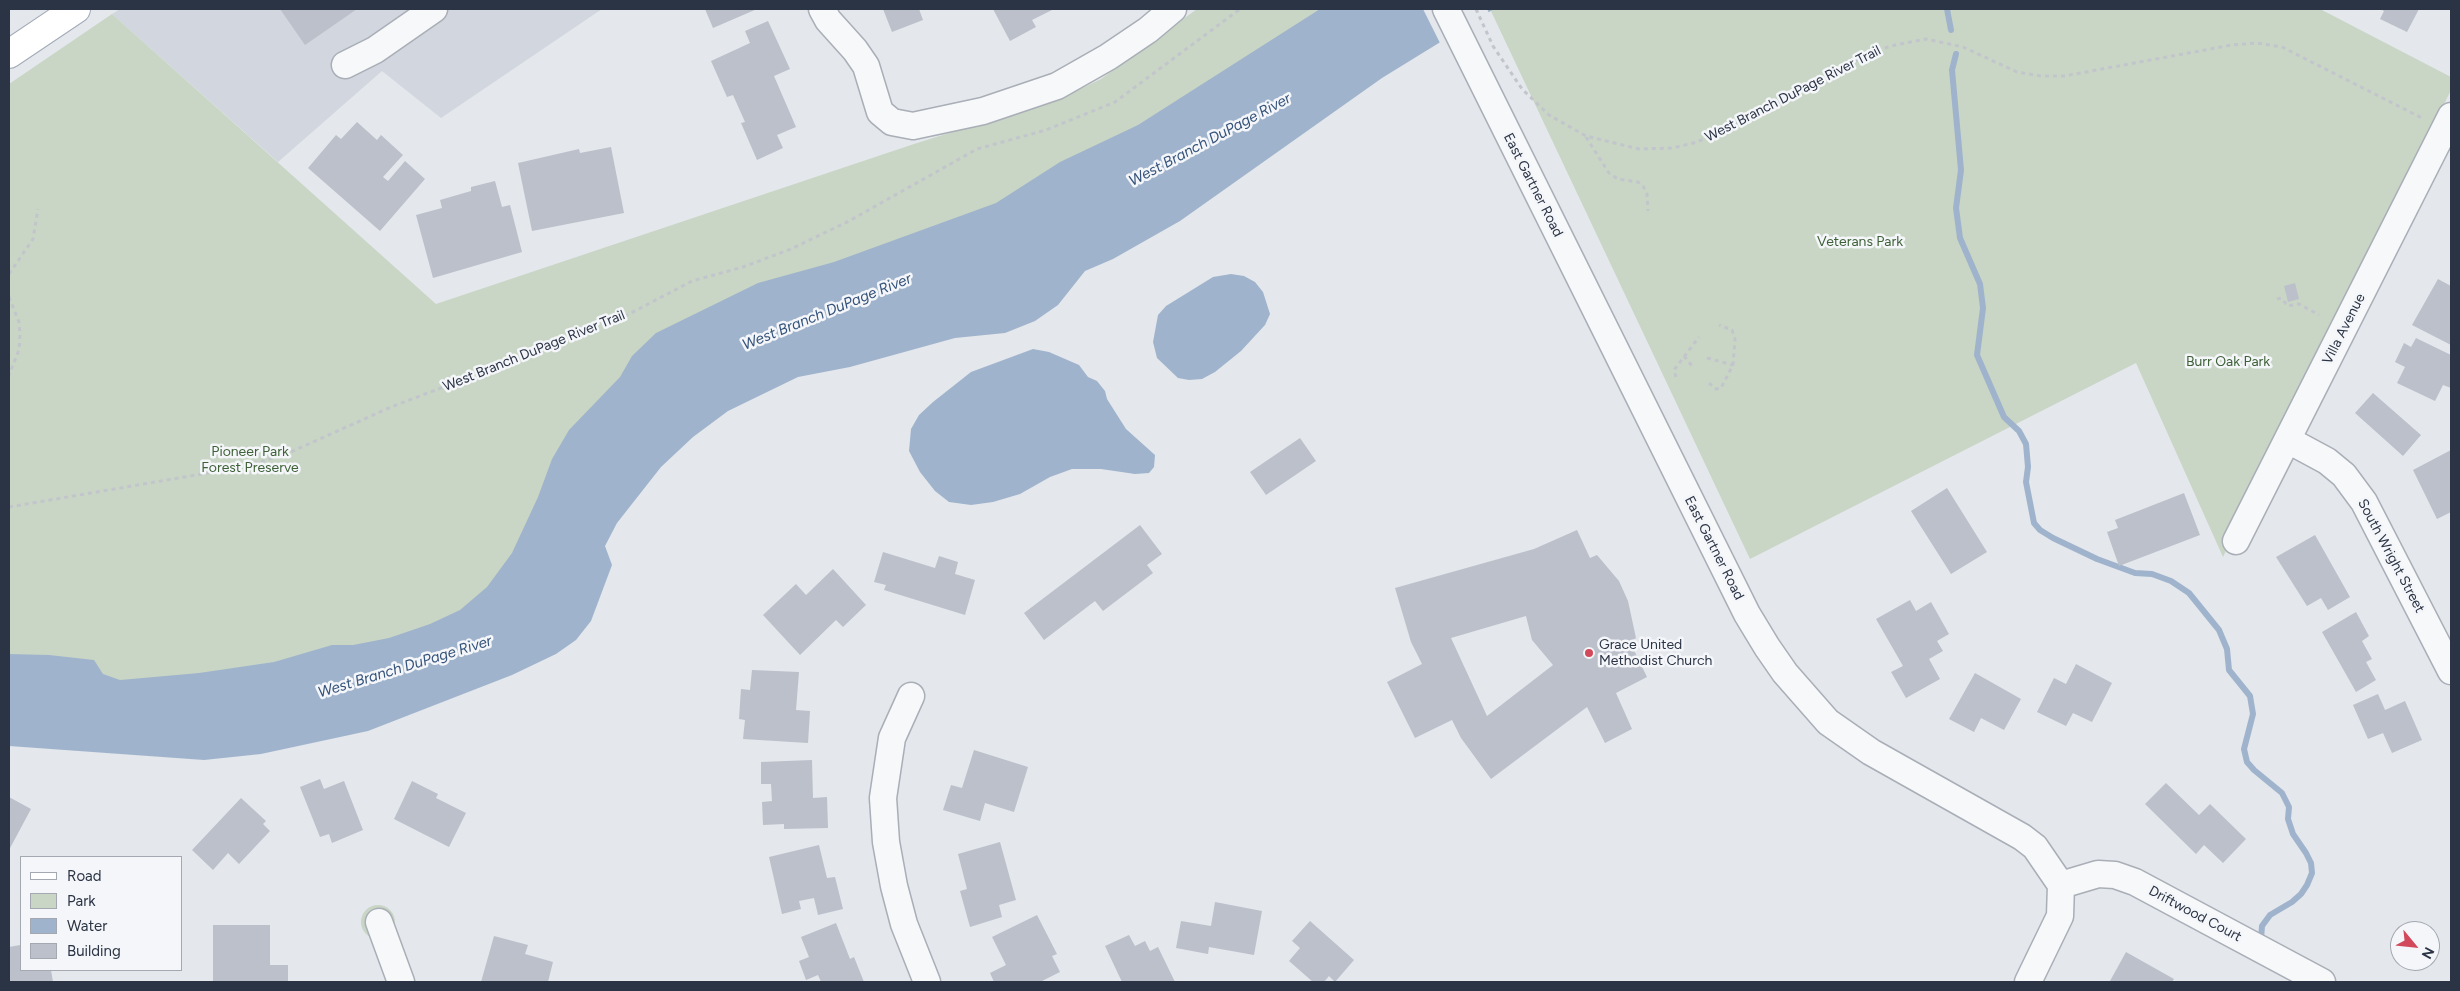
<!DOCTYPE html>
<style>
body{margin:0}
#map{position:relative;width:2460px;height:991px;overflow:hidden;background:#e4e7ec;font-family:Figtree,sans-serif}
canvas{display:block}
.frame{position:absolute;inset:0;border:10px solid #2b3445;pointer-events:none}
.legend{position:absolute;left:20px;top:856px;width:162px;height:115px;box-sizing:border-box;background:#f4f6f9;border:1px solid #a4a8b1;margin:0;padding:6px 9px;list-style:none;font-size:15px;color:#2b3445}
.legend li{display:flex;align-items:center;gap:10px;height:25px}
.legend b{width:25px;border:1px solid #a4a8b1}
.north{position:absolute;left:2390px;top:921px;width:50px;height:50px;box-sizing:border-box;background:#f4f6f9;border:1px solid #a4a8b1;border-radius:50%;rotate:118deg;font-size:14px;font-weight:700;line-height:20px;text-align:center;color:#2b3445}
.north::after{content:'';display:block;margin:auto;width:18px;height:22px;background:#d1495b;clip-path:polygon(50% 0,100% 100%,50% 72%,0 100%)}
</style>
<div id="map">
<canvas width="2460" height="991"></canvas>
<div class="frame"></div>
<ul class="legend">
<li><b style="height:6px;background:#fff"></b>Road</li>
<li><b style="height:14px;background:#c9d6c5"></b>Park</li>
<li><b style="height:14px;background:#9fb4cc"></b>Water</li>
<li><b style="height:14px;background:#bbc0ca"></b>Building</li>
</ul>
<div class="north">N</div>
</div>
<script>
const context = document.querySelector('canvas').getContext('2d');
context.lineJoin = 'round';
function fillPath(path, color) { context.fillStyle = color; context.fill(path, 'evenodd'); }
const poly = rows => new Path2D(rows.map(r => 'M' + r).join(''));
function stroke(path, color, width, dash) { context.strokeStyle = color; context.lineWidth = width; context.lineCap = dash ? 'butt' : 'round'; context.setLineDash(dash || []); context.stroke(path); }
function write(font, color, halo, rows, align = 'center') {
  context.font = font + ' Figtree,sans-serif'; context.lineWidth = 5; context.setLineDash([]); context.textBaseline = 'middle'; context.strokeStyle = halo; context.fillStyle = color; for (const [text, x, y, turn = 0] of rows) {
    context.save(); context.translate(x, y); context.rotate((+turn || 0) * Math.PI / 180); context.textAlign = isNaN(turn) ? turn : align; if (halo) context.strokeText(text, 0, 0); context.fillText(text, 0, 0); context.restore();
  }
}
fillPath(poly([
 [120,9,602,9,441,118,382,71,278,162,112,14]
]), '#d2d6de');
fillPath(poly([
 [1197,9,1406,9,739,346,493,645,9,702,9,84,112,14,436,304,914,144,1066,96,1101,79],
 [1490,9,2320,9,2451,77,2451,90,2223,557,2136,363,1750,559],
 '361 922a17 17 0 1 1 34 0a17 17 0 1 1-34 0Z'
]), '#c9d6c5');
fillPath(poly([
 [1320,9,1494,9,1382,78,1180,221,1113,259,1085,271,1058,305,1035,321,1005,333,955,338,850,367,798,377,728,411,693,437,661,467,617,523,605,546,612,565,591,621,576,640,556,654,512,675,368,731,261,754,204,760,9,746,9,654,49,655,94,660,103,674,120,680,199,673,274,662,332,645,353,645,389,638,430,624,460,610,487,587,512,553,538,497,552,459,569,430,620,377,632,356,656,333,758,283,834,262,996,203,1060,162,1138,125],
 [1231,274,1244,276,1255,282,1263,292,1270,314,1265,325,1241,351,1215,372,1202,379,1189,380,1178,378,1157,358,1153,342,1158,315,1166,306,1213,277],
 [1033,349,1049,352,1079,365,1088,377,1097,381,1105,391,1107,399,1126,429,1155,455,1154,467,1149,473,1135,474,1101,469,1072,469,1050,477,1020,494,993,502,971,505,949,502,935,491,920,472,909,451,911,429,919,415,933,402,971,372]
]), '#9fb4cc');
fillPath(poly([
 [1423,9,1487,9,1490,15,1441,45]
]), '#e4e7ec');
stroke(poly([
 [1947,9,1951,30],
 [1956,54,1952,70,1961,170,1956,208,1960,238,1980,284,1983,308,1977,355,2004,417,2019,431,2026,444,2028,467,2026,482,2034,523,2040,530,2053,538,2097,559,2135,573,2152,574,2171,581,2189,593,2219,630,2227,649,2229,670,2250,696,2253,714,2244,749,2247,762,2254,770,2282,793,2289,807,2288,819,2293,834,2306,853,2311,863,2312,873,2307,885,2301,894,2292,902,2270,915,2262,926,2261,939]
]), '#9fb4cc', 6);
fillPath(poly([
 [280,9,357,9,305,45],
 [705,9,757,9,713,28],
 [883,9,919,9,923,20,892,32],
 [993,9,1054,9,1032,20,1036,27,1010,41],
 [2380,9,2419,9,2407,32,2380,19,2384,11],
 [768,21,790,69,774,76,796,127,777,135,783,148,757,160,741,123,745,122,733,95,727,97,711,61,750,43,745,31],
 [357,122,377,140,381,135,403,155,383,177,388,181,405,161,425,179,380,231,308,168,336,135,341,139],
 [611,147,624,213,532,231,518,163,579,149,580,153],
 [495,181,502,207,510,205,522,252,433,278,416,215,442,208,440,200,471,191,471,187],
 [2438,279,2451,286,2451,345,2412,325],
 [2295,283,2299,299,2288,302,2284,286],
 [2416,338,2451,355,2451,388,2443,385,2435,401,2397,383,2405,367,2395,362,2404,343,2411,347],
 [2373,393,2421,435,2403,456,2355,413],
 [1300,438,1316,461,1266,495,1250,472],
 [2451,450,2451,512,2437,519,2413,470],
 [1947,488,1987,552,1951,574,1911,511],
 [2184,493,2200,535,2119,566,2107,532,2118,528,2115,520],
 [1140,525,1162,554,1147,565,1153,573,1103,611,1095,601,1044,640,1024,613],
 [1577,530,1590,558,1597,555,1619,581,1628,601,1636,638,1630,642,1647,677,1616,693,1632,729,1605,743,1587,707,1491,779,1461,738,1452,720,1415,738,1387,682,1422,664,1411,642,1395,588,1534,549],
 [1526,616,1532,640,1553,665,1487,716,1451,638],
 [2315,535,2350,597,2328,610,2321,598,2307,606,2276,557],
 [883,552,935,568,939,556,958,562,955,574,975,580,965,615,884,590,886,585,874,582],
 [833,569,866,605,843,627,836,620,800,655,763,615,796,584,806,595],
 [1910,600,1916,611,1931,602,1949,634,1937,641,1943,651,1929,659,1940,679,1906,698,1891,672,1903,666,1876,619],
 [2356,612,2369,636,2362,641,2372,659,2366,662,2376,680,2356,692,2322,632],
 [2076,664,2112,683,2092,722,2073,713,2066,726,2037,712,2054,678,2066,684],
 [752,670,799,672,796,710,810,711,808,743,743,739,745,720,739,719,741,689,750,690],
 [1975,673,2021,699,2004,730,1981,718,1974,732,1949,719],
 [2378,694,2385,710,2405,701,2422,740,2392,753,2383,733,2368,739,2353,705],
 [974,750,1028,767,1014,812,985,803,980,821,943,810,951,785,962,788],
 [812,760,813,798,827,797,828,828,784,829,784,824,763,825,762,802,772,801,771,784,761,784,761,762],
 [320,779,324,789,344,781,363,830,332,843,329,834,320,837,300,787],
 [412,781,438,794,436,798,466,813,449,847,394,819],
 [2166,783,2199,815,2210,804,2246,839,2223,863,2204,845,2196,854,2145,804],
 [9,797,31,809,9,850],
 [241,798,266,821,263,824,270,831,239,864,228,853,213,870,192,850],
 [1000,842,1016,900,999,905,1002,917,970,927,960,891,967,889,958,854],
 [819,845,827,878,835,877,843,909,818,915,814,898,799,901,801,909,782,914,769,857],
 [1215,902,1262,911,1254,955,1209,947,1208,954,1176,948,1181,921,1211,926],
 [1037,915,1057,954,1052,956,1060,972,1040,982,994,982,990,973,1006,965,992,937],
 [1310,921,1354,960,1335,982,1329,976,1324,982,1313,982,1289,961,1300,948,1292,941],
 [836,923,850,959,854,957,864,982,821,982,818,975,806,980,799,961,809,957,801,937],
 [213,925,270,925,270,965,288,965,288,982,213,982],
 [1129,935,1135,946,1145,941,1150,951,1158,947,1175,982,1122,982,1105,946],
 [494,936,528,945,525,954,553,962,548,982,481,982],
 [20,945,21,970,51,970,53,982,9,982,9,947],
 [2126,952,2174,979,2172,982,2110,981]
]), '#bbc0ca');
const minor = poly([
 [822,9,828,20,855,50,866,66,880,112,892,122,913,126,983,111,1057,86,1108,57,1148,30,1173,9],
 [1446,9,1747,614,1767,647,1785,673,1828,722,1871,752,2022,837,2035,847,2061,885,2060,916,2028,982],
 [345,65,375,50,434,9],
 [2288,440,2327,461,2344,475,2364,502,2451,671],
 [2236,541,2451,116],
 [911,696,892,738,883,798,886,842,894,886,904,924,927,982],
 [2061,885,2098,874,2115,875,2135,882,2322,982],
 [379,922,401,982]
]);
const major = poly([
 [9,54,76,9]
]);
stroke(minor, '#a9aeb7', 29);
stroke(major, '#a3abb8', 30);
stroke(poly([
 [1476,9,1493,46,1522,89,1549,115,1586,136,1639,149,1673,148,1697,142,1746,119,1872,52,1895,45,1926,39,1963,47,2017,72,2041,76,2064,76,2232,45,2257,43,2282,47,2424,119],
 [1586,137,1609,173,1618,179,1638,182,1643,186,1647,194,1648,211],
 [9,274,33,239,38,209],
 [9,297,19,322,20,334,19,350,9,375],
 [2277,299,2281,298,2288,306,2299,304,2319,315],
 [1684,356,1693,367],
 [1707,358,1733,365],
 [1676,377,1674,370,1699,337],
 [1709,383,1716,389,1721,388,1733,365,1735,339,1732,330,1719,325],
 [9,507,237,468,284,455,391,407,612,323,692,281,743,267,791,249,849,221,977,149,1046,130,1115,102,1240,9]
]), '#c2c5cb', 3, [4, 4]);
stroke(minor, '#f7f8fa', 26);
stroke(major, '#fff', 28);
for (const [x, y, r, color] of [
 [1589,653,5,"#d1495b"]
]) { const dot = new Path2D(); dot.arc(x, y, r, 0, 2 * Math.PI); context.fillStyle = color; context.fill(dot); stroke(dot, '#f4f6f9', 2); }
write('14px', '#2b3445', '#f4f6f9', [
 ["West Branch DuPage River Trail",1793,94,-27],
 ["East Gartner Road",1533,185,63],
 ["Villa Avenue",2344,329,-63],
 ["West Branch DuPage River Trail",534,351,-22],
 ["East Gartner Road",1714,548,63],
 ["South Wright Street",2391,556,62],
 ["Driftwood Court",2195,914,28]
]);
write('14px', '#3f6138', '#f4f6f9', [
 ["Veterans Park",1860,242],
 ["Burr Oak Park",2228,362],
 ["Pioneer Park",250,452],
 ["Forest Preserve",250,468]
]);
write('14px', '#2b3445', '#f4f6f9', [
 ["Grace United",1599,645],
 ["Methodist Church",1599,661]
], 'left');
write('italic 15px', '#34527a', '#f4f6f9', [
 ["West Branch DuPage River",1210,140,-28],
 ["West Branch DuPage River",827,312,-22],
 ["West Branch DuPage River",405,667,-17]
]);
</script>
